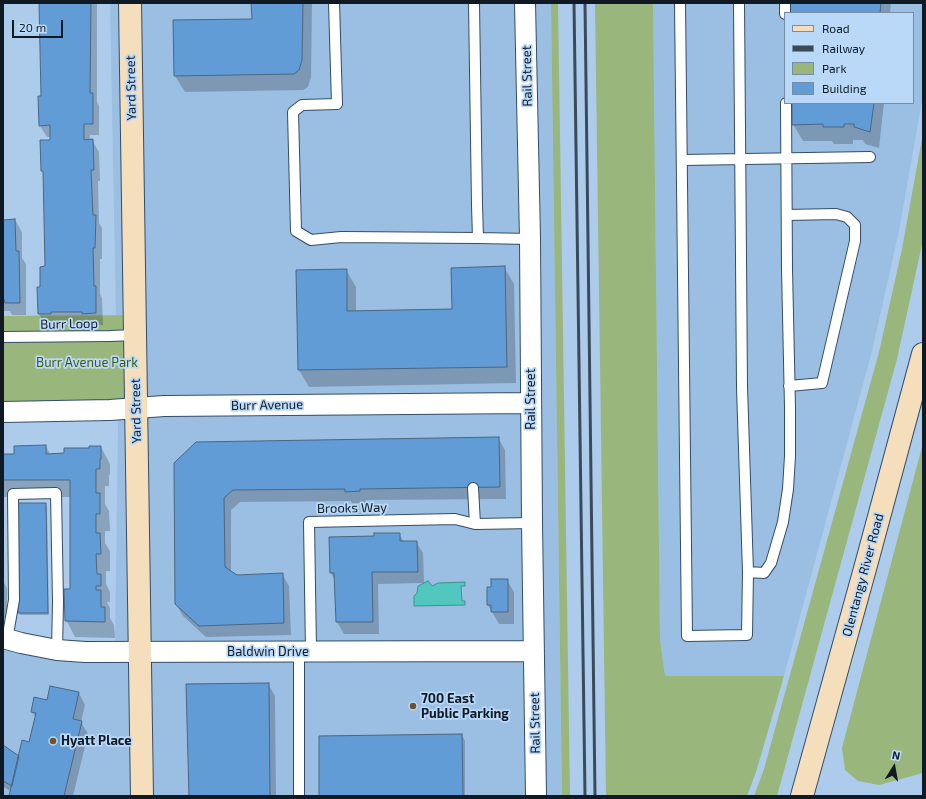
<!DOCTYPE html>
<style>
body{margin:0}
#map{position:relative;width:926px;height:799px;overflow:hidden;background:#adccec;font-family:"Exo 2",sans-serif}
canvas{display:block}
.frame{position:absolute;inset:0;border:4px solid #0f1a25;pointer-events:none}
.legend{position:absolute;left:784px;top:12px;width:130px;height:92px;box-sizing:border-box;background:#bad9f9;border:1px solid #768da4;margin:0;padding:5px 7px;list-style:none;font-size:12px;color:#0f1a25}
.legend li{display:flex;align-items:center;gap:8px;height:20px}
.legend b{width:20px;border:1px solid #768da4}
.north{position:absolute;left:874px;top:747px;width:40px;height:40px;-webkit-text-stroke:3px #bad9f9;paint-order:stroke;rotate:11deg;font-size:11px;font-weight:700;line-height:16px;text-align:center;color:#0f1a25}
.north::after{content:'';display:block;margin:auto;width:14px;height:18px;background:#0f1a25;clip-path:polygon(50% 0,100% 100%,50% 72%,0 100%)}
.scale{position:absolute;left:12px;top:20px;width:51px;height:18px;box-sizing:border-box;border:2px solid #0f1a25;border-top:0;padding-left:5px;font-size:12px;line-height:14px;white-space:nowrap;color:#0f1a25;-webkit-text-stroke:3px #bad9f9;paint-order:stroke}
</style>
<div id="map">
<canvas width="926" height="799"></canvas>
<div class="frame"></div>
<ul class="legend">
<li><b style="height:5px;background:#f5debc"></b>Road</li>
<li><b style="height:5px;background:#394a5a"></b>Railway</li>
<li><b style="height:11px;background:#99b67d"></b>Park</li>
<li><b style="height:11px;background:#629cd7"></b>Building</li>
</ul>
<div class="north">N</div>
<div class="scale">20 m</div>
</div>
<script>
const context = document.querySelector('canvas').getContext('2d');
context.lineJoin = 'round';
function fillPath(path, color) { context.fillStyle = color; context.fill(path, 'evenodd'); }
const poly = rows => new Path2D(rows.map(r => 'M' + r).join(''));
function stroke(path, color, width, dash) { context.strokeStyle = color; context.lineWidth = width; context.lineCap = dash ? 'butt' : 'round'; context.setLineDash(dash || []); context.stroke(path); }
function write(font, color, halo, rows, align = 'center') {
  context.font = font + ' "Exo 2",sans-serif'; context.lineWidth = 3.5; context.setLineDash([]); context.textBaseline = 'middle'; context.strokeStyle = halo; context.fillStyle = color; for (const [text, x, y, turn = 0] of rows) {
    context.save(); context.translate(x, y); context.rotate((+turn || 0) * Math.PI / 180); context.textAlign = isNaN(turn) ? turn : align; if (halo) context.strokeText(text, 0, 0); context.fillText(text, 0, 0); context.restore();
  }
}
fillPath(poly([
 [110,3,551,3,562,796,3,796,3,627,50,639,115,642,118,427],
 [653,3,923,3,923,95,899,231,872,351,784,676,665,676,660,639],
 [785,13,913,13,913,103,785,103]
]), '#9bbfe3');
fillPath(poly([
 [551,3,558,3,570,796,562,796],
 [595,3,653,3,660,639,665,676,784,676,756,772,747,796,606,796],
 [923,133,923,240,897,359,777,796,754,796,764,769,879,352,902,249],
 [135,315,136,408,3,412,3,316],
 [923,443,923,773,879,785,858,781,845,770,842,748]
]), '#99b67d');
const water = poly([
 [428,581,432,586,438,583,465,582,465,586,461,586,462,601,465,601,465,605,414,606,414,596,417,593,418,586,428,581]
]);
fillPath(water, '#51c7c0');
stroke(water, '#3d9392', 1);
fillPath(poly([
 [40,3,97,3,97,102,99,106,99,135,90,135,90,140,92,140,99,152,100,181,98,181,99,223,102,228,102,259,100,259,100,294,102,298,103,325,90,325,89,323,57,324,57,326,46,326,39,314,41,288,46,267,44,176,42,171,51,141,51,137,47,137,40,126,42,97],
 [252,3,312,3,311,77,308,87,303,90,185,92,175,76,253,20],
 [791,3,891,3,890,13,791,13],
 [793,103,884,103,879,148,865,144,863,140,853,140,853,144,834,144,832,141,803,141,793,124],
 [15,220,22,232,22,258,26,264,26,315,12,315,10,311,3,311,3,221],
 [504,267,514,284,516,383,309,387,299,370,297,271,346,270,356,287,356,312,453,310],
 [498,438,505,450,506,499,366,500,366,503,352,503,351,501,240,502,231,510,231,572,237,576,282,574,289,586,291,635,206,637,183,616,176,604,175,464],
 [46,446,50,454,65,454,101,447,110,464,110,475,109,475,109,486,105,486,105,504,109,511,110,531,105,531,105,543,110,551,110,571,106,571,106,584,110,592,110,602,107,602,110,608,110,618,114,625,115,638,75,637,66,620,71,590,71,497,3,497,3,455,15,455],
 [45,504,47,506,49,615,20,615,19,613],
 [399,534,404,542,416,542,423,553,424,583,378,584,379,634,344,634,337,622,335,580,331,573],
 [507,580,514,592,514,624,499,624,488,605],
 [3,581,7,588,7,618,3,618],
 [268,684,275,696,276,796,190,796],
 [79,693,85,705,81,722,88,734,73,796,10,796,11,791,3,787,3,746,18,757,30,743,36,718,32,712,48,701],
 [462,735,465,741,465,796,320,796]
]), '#0003');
const building = poly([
 [39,3,91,3,90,93,93,93,93,124,84,124,84,140,93,139,94,170,91,170,93,215,96,215,95,248,93,248,94,286,96,286,96,313,82,314,82,312,51,312,51,314,38,314,37,287,40,287,40,267,45,266,43,171,41,171,40,140,50,140,50,125,39,126,38,96,41,96,39,3],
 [251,3,303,3,302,60,299,70,294,74,174,76,173,20,252,19,251,3],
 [790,3,881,3,880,13,790,13,790,3],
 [792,103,874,103,870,132,854,127,854,124,844,124,844,127,823,127,823,124,792,125,792,103],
 [15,219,16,251,19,251,20,303,5,303,4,299,3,299,3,220,15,219],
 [505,266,507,367,298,370,296,270,347,269,347,311,452,309,451,268,505,266],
 [499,437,500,487,360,489,360,491,345,492,345,489,233,490,224,498,225,567,237,575,283,573,284,623,199,626,175,604,174,463,196,442,499,437],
 [46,445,46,454,64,453,64,448,89,448,89,446,101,446,101,459,100,459,100,469,96,469,96,493,100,493,100,514,96,514,96,533,100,533,101,554,96,554,97,574,101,574,101,586,96,586,96,590,101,590,101,607,105,607,105,622,65,621,64,589,70,589,70,480,3,480,3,454,14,454,14,446,46,445],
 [15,503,46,503,48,613,18,613,15,503],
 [374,533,400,533,400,541,417,541,418,572,372,572,373,622,336,622,334,573,330,573,329,537,374,536,374,533],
 [491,579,508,579,508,612,491,612,491,605,487,605,487,587,491,587,491,579],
 [269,683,270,796,189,796,186,684,269,683],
 [50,686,79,692,73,719,82,721,64,796,9,796,22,740,29,742,36,713,31,712,34,697,47,700,50,686],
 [462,734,463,796,319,796,319,736,462,734],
 [3,745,19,756,12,786,3,781,3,745]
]);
fillPath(building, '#629cd7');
stroke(building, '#4a6682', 1);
const lane = poly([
 [334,3,337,104,302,105,293,112,296,231,311,240,341,237,478,238],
 [474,3,477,205,478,238,530,239],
 [680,3,687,636,747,635,748,572,742,387,739,3],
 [785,3,785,14],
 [682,160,870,157],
 [787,215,836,214,847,217,855,225,855,241,822,383,789,386],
 [3,337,110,336,136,335],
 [473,488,475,524],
 [748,572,764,573,771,563,783,522,788,489,790,456,790,407,787,269,786,103],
 [7,640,14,600,13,494,56,493,58,602,57,650],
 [311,651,309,522,455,519,475,524,532,523],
 [299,796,299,652]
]);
const street = poly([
 [525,3,530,239,532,523,536,796],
 [3,412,110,410,164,406,531,403],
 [3,638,21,643,57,650,85,652,534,651]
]);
const secondary = poly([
 [130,3,142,796],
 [802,796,866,565,923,354]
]);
stroke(lane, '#334d68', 12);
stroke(street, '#334d68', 22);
stroke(secondary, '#334d68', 24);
stroke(lane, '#fff', 10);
stroke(street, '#fff', 20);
stroke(secondary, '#f5debc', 22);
stroke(poly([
 [574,3,585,796],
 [585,3,595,796]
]), '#394a5a', 3);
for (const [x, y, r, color] of [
 [413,706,4,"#745229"],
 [53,741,4,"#745229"]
]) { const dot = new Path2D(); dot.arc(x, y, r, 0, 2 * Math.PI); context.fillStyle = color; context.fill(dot); stroke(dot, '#bad9f9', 1.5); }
write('13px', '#0f1a25', '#bad9f9', [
 ["Rail Street",527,76,-91],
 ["Yard Street",131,88,-91],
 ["Burr Loop",69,324,-1],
 ["Rail Street",531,399,-90],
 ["Burr Avenue",267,405,-1],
 ["Yard Street",136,411,-91],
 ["Brooks Way",352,508,-1],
 ["Olentangy River Road",863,575,-75],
 ["Baldwin Drive",268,652],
 ["Rail Street",535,723,-91]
]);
write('13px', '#3d5d0e', '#bad9f9', [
 ["Burr Avenue Park",87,363]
]);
write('bold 13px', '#0f1a25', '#bad9f9', [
 ["700 East",421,699],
 ["Public Parking",421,714],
 ["Hyatt Place",61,741]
], 'left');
</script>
